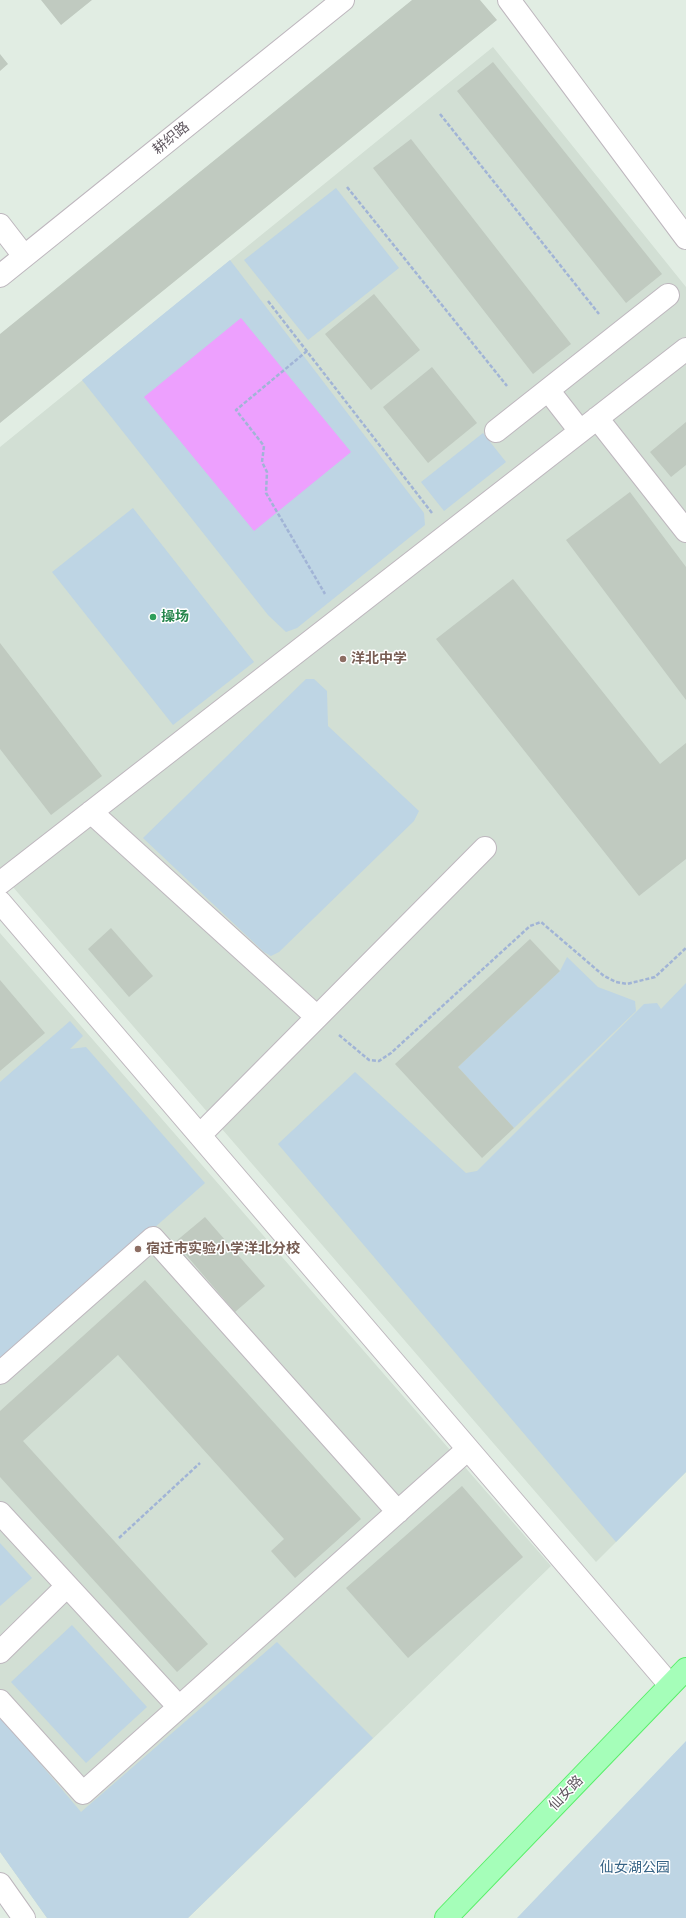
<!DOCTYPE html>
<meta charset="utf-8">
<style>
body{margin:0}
canvas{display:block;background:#e1ede3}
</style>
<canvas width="686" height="1918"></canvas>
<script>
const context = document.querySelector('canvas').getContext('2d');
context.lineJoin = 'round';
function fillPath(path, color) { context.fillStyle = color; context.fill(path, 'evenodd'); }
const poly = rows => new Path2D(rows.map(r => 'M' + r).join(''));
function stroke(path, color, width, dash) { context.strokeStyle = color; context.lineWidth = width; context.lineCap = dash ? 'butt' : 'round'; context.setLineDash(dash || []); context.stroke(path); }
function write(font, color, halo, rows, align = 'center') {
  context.font = font + ' "Golos Text","Noto Sans SC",sans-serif'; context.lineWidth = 3; context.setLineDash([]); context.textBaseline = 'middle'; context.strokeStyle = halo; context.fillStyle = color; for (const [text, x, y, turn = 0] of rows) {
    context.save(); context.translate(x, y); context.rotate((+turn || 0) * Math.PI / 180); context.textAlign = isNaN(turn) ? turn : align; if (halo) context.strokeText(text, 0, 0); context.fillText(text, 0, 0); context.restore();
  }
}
fillPath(poly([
 [493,47,686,287,686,1472,596,1562,0,872,0,447],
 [0,933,551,1566,188,1918,47,1918,0,1852]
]), '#d2dfd4');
fillPath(poly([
 [336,188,399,268,308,340,244,260],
 [230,260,424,513,425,525,297,628,286,632,268,615,82,380],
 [483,433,506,462,444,511,421,482],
 [133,508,254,662,173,725,52,572],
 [306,679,314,679,327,691,328,726,419,811,414,821,279,952,271,956,264,952,143,838],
 [567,957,598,987,635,1001,636,1011,514,1128,458,1067,560,971],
 [686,983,686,1472,616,1542,278,1144,355,1072,466,1173,477,1171,644,1004,657,1003,661,1009],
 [70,1021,83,1036,70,1049,86,1047,205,1183,0,1364,0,1082],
 [0,1543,32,1578,0,1606],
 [72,1625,147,1707,86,1763,11,1682],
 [277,1642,373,1738,188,1918,47,1918,0,1852,0,1716,81,1812],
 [686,1741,686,1918,517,1918]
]), '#bed5e4');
fillPath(poly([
 [241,318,351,452,254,531,144,397]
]), '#eda0fe');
fillPath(poly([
 [41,0,92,0,61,25],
 [412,0,480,0,497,20,0,423,0,334],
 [0,54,8,64,0,71],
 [493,62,662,274,626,303,457,91],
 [411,139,571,344,533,374,373,168],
 [374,294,420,350,371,390,325,334],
 [432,367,477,423,428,463,383,407],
 [686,422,686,465,671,477,650,452],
 [630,492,686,567,686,700,566,540],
 [513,579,660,764,686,743,686,859,639,896,436,639],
 [0,643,102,776,51,815,0,749],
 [111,928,153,976,129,997,88,949],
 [530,939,560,971,458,1067,514,1128,482,1158,395,1064],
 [0,980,45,1033,0,1071],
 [205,1217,265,1286,235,1312,175,1242],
 [145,1280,361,1519,295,1578,271,1551,284,1539,118,1355,23,1441,208,1644,177,1672,0,1477,0,1411],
 [462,1486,523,1557,408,1658,346,1588]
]), '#c0cac0');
const minor = poly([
 [509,0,686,238],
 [0,225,24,256],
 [0,276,343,0],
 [548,390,580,431],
 [597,418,686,531],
 [496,431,668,295],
 [91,812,317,1017],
 [0,883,686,349],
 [0,902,670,1685],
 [200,1135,485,848],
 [0,1373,153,1238,398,1512],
 [0,1513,179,1707],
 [0,1652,67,1586],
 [0,1701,83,1793,468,1449],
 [0,1884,24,1918]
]);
const major = poly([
 [446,1918,686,1669]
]);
stroke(minor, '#beb7be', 24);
stroke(major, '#58ef69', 24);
stroke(poly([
 [440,114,599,314],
 [347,187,507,386],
 [268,301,432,513],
 [307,351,236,410,264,446,262,462,267,472,266,493,325,594],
 [339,1035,369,1060,379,1061,391,1053,530,926,541,922,604,976,616,982,627,984,655,977,686,948],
 [119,1538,200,1463]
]), '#a1b4d6', 2.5, [4, 2]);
stroke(minor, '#fff', 22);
stroke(major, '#a5feb9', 22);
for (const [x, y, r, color] of [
 [153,617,4,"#2e9e5b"],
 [343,659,4,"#8d6e63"],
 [138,1249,4,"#8d6e63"]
]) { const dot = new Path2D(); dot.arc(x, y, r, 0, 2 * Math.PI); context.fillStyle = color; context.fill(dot); stroke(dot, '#fff', 1.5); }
write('14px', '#625a62', '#fff', [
 ["耕织路",171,138,-39],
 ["仙女路",566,1793,-46]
]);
write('bold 14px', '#27864d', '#fff', [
 ["操场",161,617]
], 'left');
write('bold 14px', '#785e54', '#fff', [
 ["洋北中学",351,659],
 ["宿迁市实验小学洋北分校",146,1249]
], 'left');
write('14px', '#366385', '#fff', [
 ["仙女湖公园",635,1868]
]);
</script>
